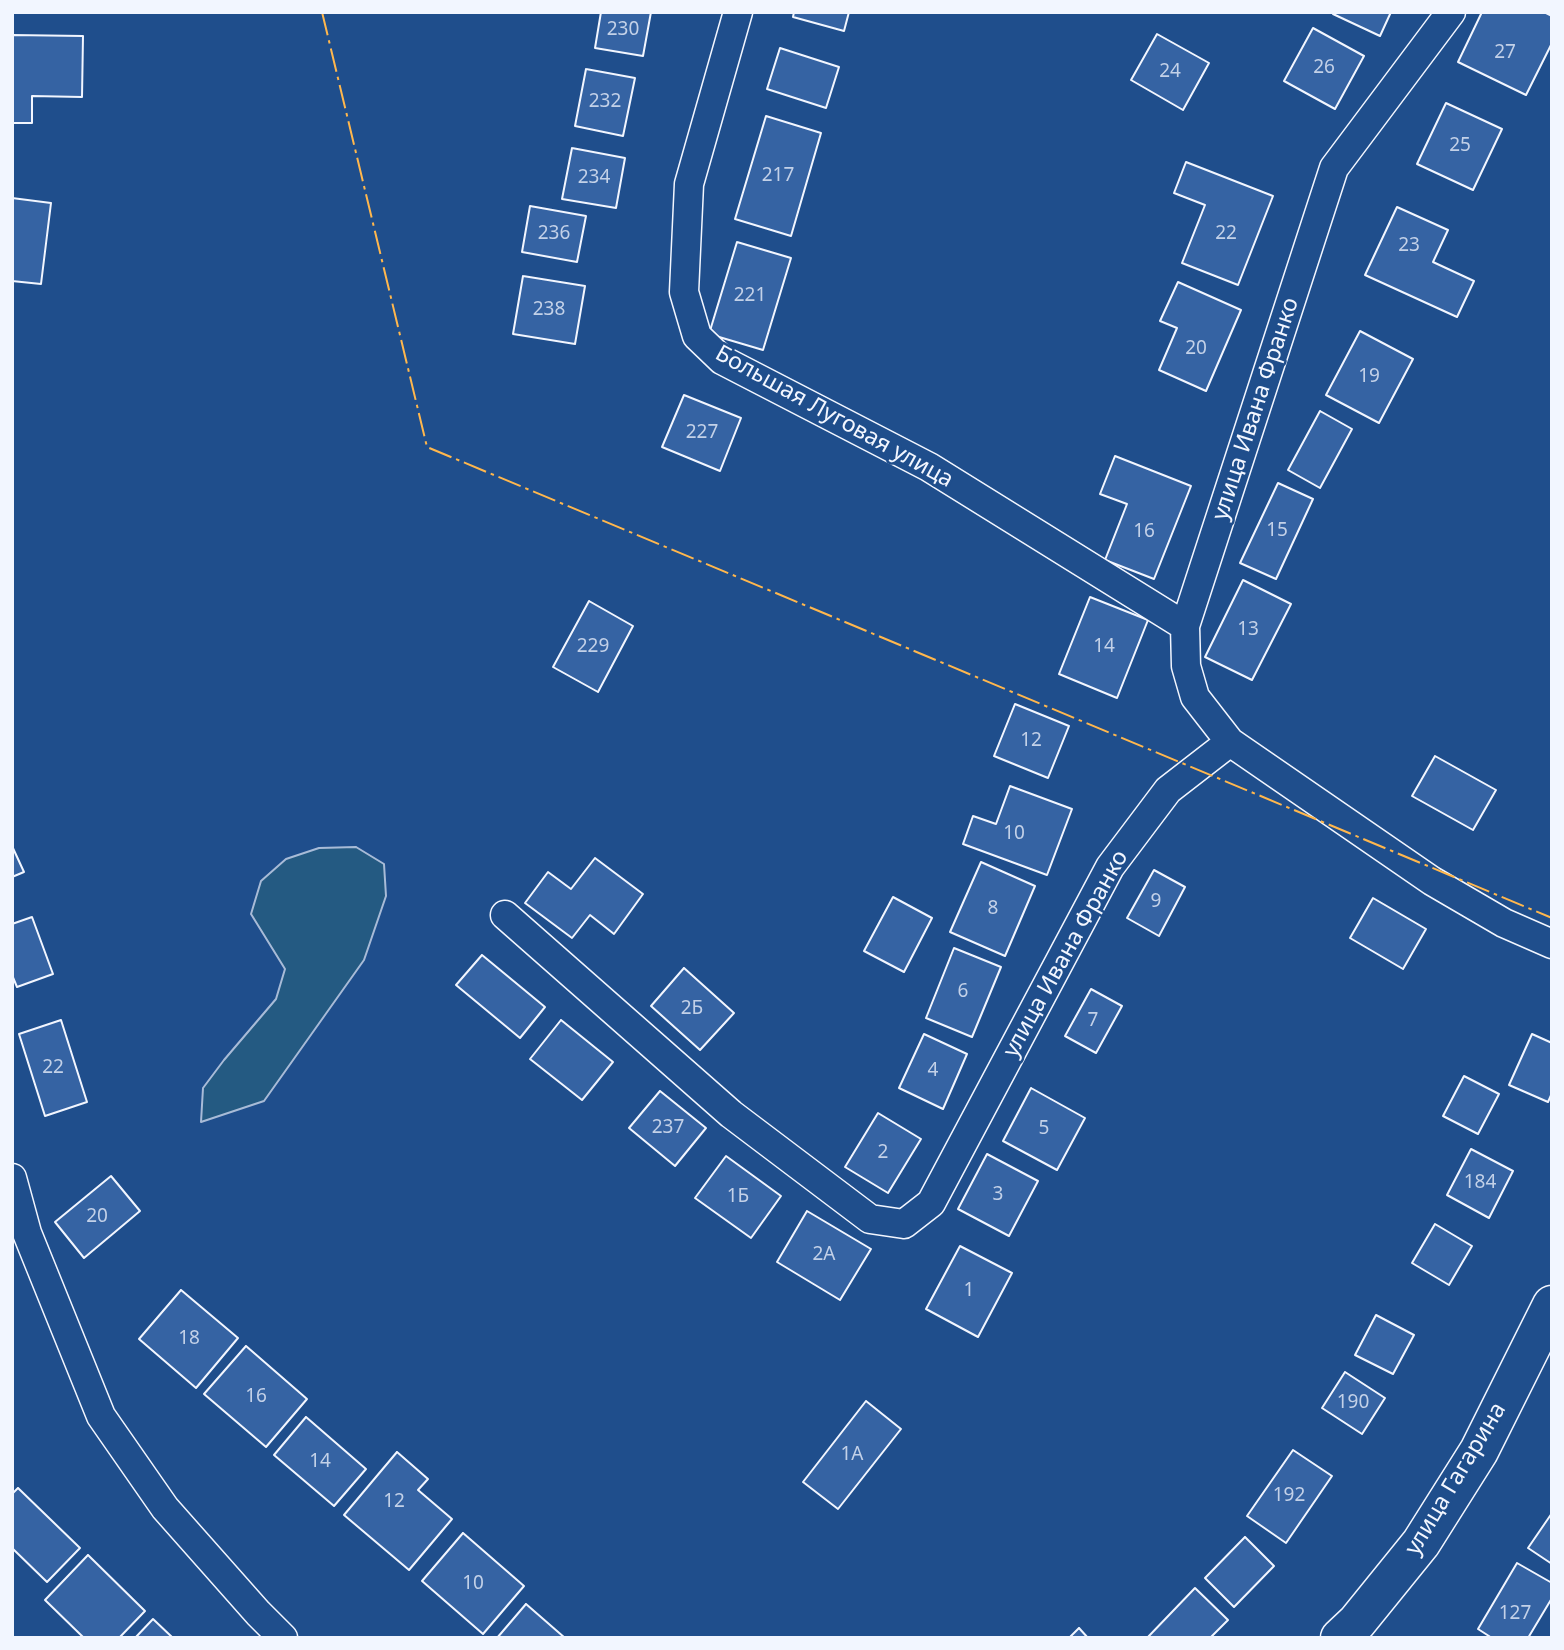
<!DOCTYPE html>
<meta charset="utf-8">
<style>
body{margin:0}
#map{position:relative;width:1564px;height:1650px;overflow:hidden;background:#1f4e8c;font-family:"Noto Sans",sans-serif}
canvas{display:block}
.frame{position:absolute;inset:0;border:14px solid #f2f6ff;pointer-events:none}
</style>
<div id="map">
<canvas width="1564" height="1650"></canvas>
<div class="frame"></div>
</div>
<script>
const context = document.querySelector('canvas').getContext('2d');
context.lineJoin = 'round';
function fillPath(path, color) { context.fillStyle = color; context.fill(path, 'evenodd'); }
const poly = rows => new Path2D(rows.map(r => 'M' + r).join(''));
function stroke(path, color, width, dash) { context.strokeStyle = color; context.lineWidth = width; context.lineCap = dash ? 'butt' : 'round'; context.setLineDash(dash || []); context.stroke(path); }
function write(font, color, halo, rows, align = 'center') {
  context.font = font + ' "Noto Sans",sans-serif'; context.lineWidth = 5; context.setLineDash([]); context.textBaseline = 'middle'; context.strokeStyle = halo; context.fillStyle = color; for (const [text, x, y, turn = 0] of rows) {
    context.save(); context.translate(x, y); context.rotate((+turn || 0) * Math.PI / 180); context.textAlign = isNaN(turn) ? turn : align; if (halo) context.strokeText(text, 0, 0); context.fillText(text, 0, 0); context.restore();
  }
}
const green = poly([
 [356,847,384,864,386,896,364,960,264,1101,201,1122,203,1088,224,1060,276,999,285,969,251,914,261,881,286,859,319,848,356,847]
]);
fillPath(green, '#245a82');
stroke(green, '#a8bbd7', 2);
const building = poly([
 [601,12,651,12,643,56,595,48,601,12],
 [794,12,849,12,844,31,793,17,794,12],
 [1334,12,1391,12,1380,36,1333,14,1334,12],
 [1482,12,1544,12,1552,16,1552,43,1526,95,1458,62,1482,12],
 [1313,28,1364,56,1335,109,1284,81,1313,28],
 [1157,34,1209,63,1183,110,1131,80,1157,34],
 [12,35,83,36,82,97,32,96,32,123,12,123,12,35],
 [780,48,839,67,826,108,767,89,780,48],
 [586,69,635,78,623,136,575,126,586,69],
 [1446,103,1502,129,1473,190,1417,164,1446,103],
 [766,116,821,133,791,236,735,219,766,116],
 [572,148,625,158,616,208,562,199,572,148],
 [1186,162,1273,196,1238,285,1182,263,1205,205,1174,193,1186,162],
 [12,198,51,203,41,284,12,281,12,198],
 [530,206,586,216,577,262,522,252,530,206],
 [1397,207,1448,230,1433,262,1474,281,1457,317,1365,275,1397,207],
 [737,242,791,258,763,350,709,334,737,242],
 [523,276,585,286,575,344,513,334,523,276],
 [1178,282,1241,310,1206,391,1159,370,1177,328,1160,321,1178,282],
 [1360,331,1413,359,1379,423,1326,395,1360,331],
 [684,395,741,418,720,471,662,447,684,395],
 [1320,411,1352,429,1320,488,1288,470,1320,411],
 [1115,456,1191,486,1154,579,1105,560,1127,504,1100,494,1115,456],
 [1278,483,1313,499,1276,579,1240,563,1278,483],
 [1243,580,1291,604,1252,680,1205,657,1243,580],
 [1090,597,1148,620,1117,698,1059,674,1090,597],
 [589,601,633,626,598,692,553,667,589,601],
 [1015,704,1069,726,1048,778,994,756,1015,704],
 [1435,756,1496,790,1473,830,1412,796,1435,756],
 [1010,786,1072,809,1047,875,963,844,973,816,996,824,1010,786],
 [12,846,24,872,12,877,12,846],
 [595,858,643,894,614,934,590,915,572,938,525,903,548,872,571,889,595,858],
 [981,862,1035,886,1005,956,950,932,981,862],
 [1154,870,1185,887,1159,936,1127,918,1154,870],
 [893,897,932,918,904,972,864,951,893,897],
 [1373,898,1426,929,1403,969,1350,938,1373,898],
 [32,917,53,974,17,987,12,975,12,924,32,917],
 [954,948,1001,967,972,1037,926,1018,954,948],
 [482,955,545,1007,520,1038,456,985,482,955],
 [684,968,734,1013,700,1050,651,1006,684,968],
 [1091,989,1122,1006,1096,1053,1065,1036,1091,989],
 [61,1020,87,1102,45,1116,19,1034,61,1020],
 [561,1020,613,1062,582,1100,530,1059,561,1020],
 [924,1034,967,1054,943,1109,899,1088,924,1034],
 [1532,1034,1552,1043,1552,1093,1548,1102,1509,1085,1532,1034],
 [1464,1076,1499,1094,1478,1134,1443,1116,1464,1076],
 [1031,1088,1085,1118,1057,1170,1003,1141,1031,1088],
 [660,1091,706,1128,675,1166,629,1128,660,1091],
 [878,1113,921,1139,888,1193,845,1167,878,1113],
 [1471,1149,1513,1171,1489,1218,1447,1195,1471,1149],
 [987,1154,1038,1181,1009,1236,958,1209,987,1154],
 [726,1156,781,1196,751,1238,695,1198,726,1156],
 [111,1176,140,1211,84,1258,55,1222,111,1176],
 [807,1211,871,1249,840,1300,777,1262,807,1211],
 [1435,1224,1472,1246,1449,1285,1412,1263,1435,1224],
 [960,1246,1012,1273,978,1337,926,1309,960,1246],
 [181,1290,238,1338,196,1388,139,1339,181,1290],
 [1376,1315,1414,1335,1393,1374,1355,1355,1376,1315],
 [246,1346,307,1399,266,1447,204,1394,246,1346],
 [1345,1372,1385,1398,1362,1434,1322,1408,1345,1372],
 [866,1401,901,1429,838,1509,803,1482,866,1401],
 [306,1417,366,1469,334,1506,274,1455,306,1417],
 [1293,1450,1332,1476,1286,1543,1247,1516,1293,1450],
 [397,1452,428,1479,418,1490,452,1519,409,1570,344,1515,397,1452],
 [18,1488,80,1548,47,1582,12,1548,12,1494,18,1488],
 [1552,1513,1552,1564,1528,1548,1552,1513],
 [463,1533,524,1586,483,1634,422,1581,463,1533],
 [1245,1537,1274,1566,1234,1607,1205,1578,1245,1537],
 [88,1555,145,1611,119,1638,84,1638,45,1600,88,1555],
 [1517,1563,1552,1583,1552,1598,1528,1638,1492,1638,1478,1629,1517,1563],
 [1195,1588,1228,1620,1210,1638,1147,1638,1195,1588],
 [526,1604,565,1638,497,1638,526,1604],
 [153,1619,173,1638,135,1638,153,1619],
 [1079,1628,1088,1638,1069,1638,1079,1628]
]);
fillPath(building, '#3563a3');
stroke(building, '#f2f6ff', 2);
const minor = poly([
 [738,12,689,184,684,292,697,336,722,360,929,467,1185,626],
 [1230,742,1432,881,1504,923,1552,944],
 [505,915,731,1114,870,1219,904,1224,931,1203,1110,867,1168,790,1230,742,1195,697,1186,666,1185,626,1334,168,1451,12],
 [12,1178,27,1233,101,1416,165,1508,258,1613,283,1638]
]);
const secondary = poly([
 [1340,1638,1357,1622,1421,1543,1479,1451,1552,1305]
]);
stroke(minor, '#f2f6ff', 31);
stroke(secondary, '#f2f6ff', 41);
stroke(minor, '#1f4e8c', 28);
stroke(secondary, '#1f4e8c', 38);
stroke(poly([
 [322,12,427,447,1552,918]
]), '#ffb74d', 2, [24, 5, 3.5, 5]);
write('19px', '#c3d1e8', null, [
 ["230",623,30],
 ["27",1505,53],
 ["26",1324,68],
 ["24",1170,72],
 ["232",605,102],
 ["25",1460,146],
 ["217",778,176],
 ["234",594,178],
 ["236",554,234],
 ["22",1226,234],
 ["23",1409,246],
 ["221",750,296],
 ["238",549,310],
 ["20",1196,349],
 ["19",1369,377],
 ["227",702,433],
 ["15",1277,531],
 ["16",1144,532],
 ["13",1248,630],
 ["229",593,647],
 ["14",1104,647],
 ["12",1031,741],
 ["10",1014,834],
 ["9",1156,902],
 ["8",993,909],
 ["6",963,992],
 ["2Б",692,1009],
 ["7",1093,1021],
 ["22",53,1068],
 ["4",933,1071],
 ["237",668,1128],
 ["5",1044,1129],
 ["2",883,1153],
 ["184",1480,1183],
 ["3",998,1195],
 ["1Б",738,1197],
 ["20",97,1217],
 ["2А",824,1255],
 ["1",969,1291],
 ["18",189,1339],
 ["16",256,1397],
 ["190",1353,1403],
 ["1А",852,1455],
 ["14",320,1462],
 ["192",1289,1496],
 ["12",394,1502],
 ["10",473,1584],
 ["127",1515,1614]
]);
write('23px', '#f2f6ff', '#1f4e8c', [
 ["улица Ивана Франко",1256,409,-72],
 ["Большая Луговая улица",834,417,29],
 ["улица Ивана Франко",1066,954,-61],
 ["улица Гагарина",1456,1479,-59]
]);
</script>
